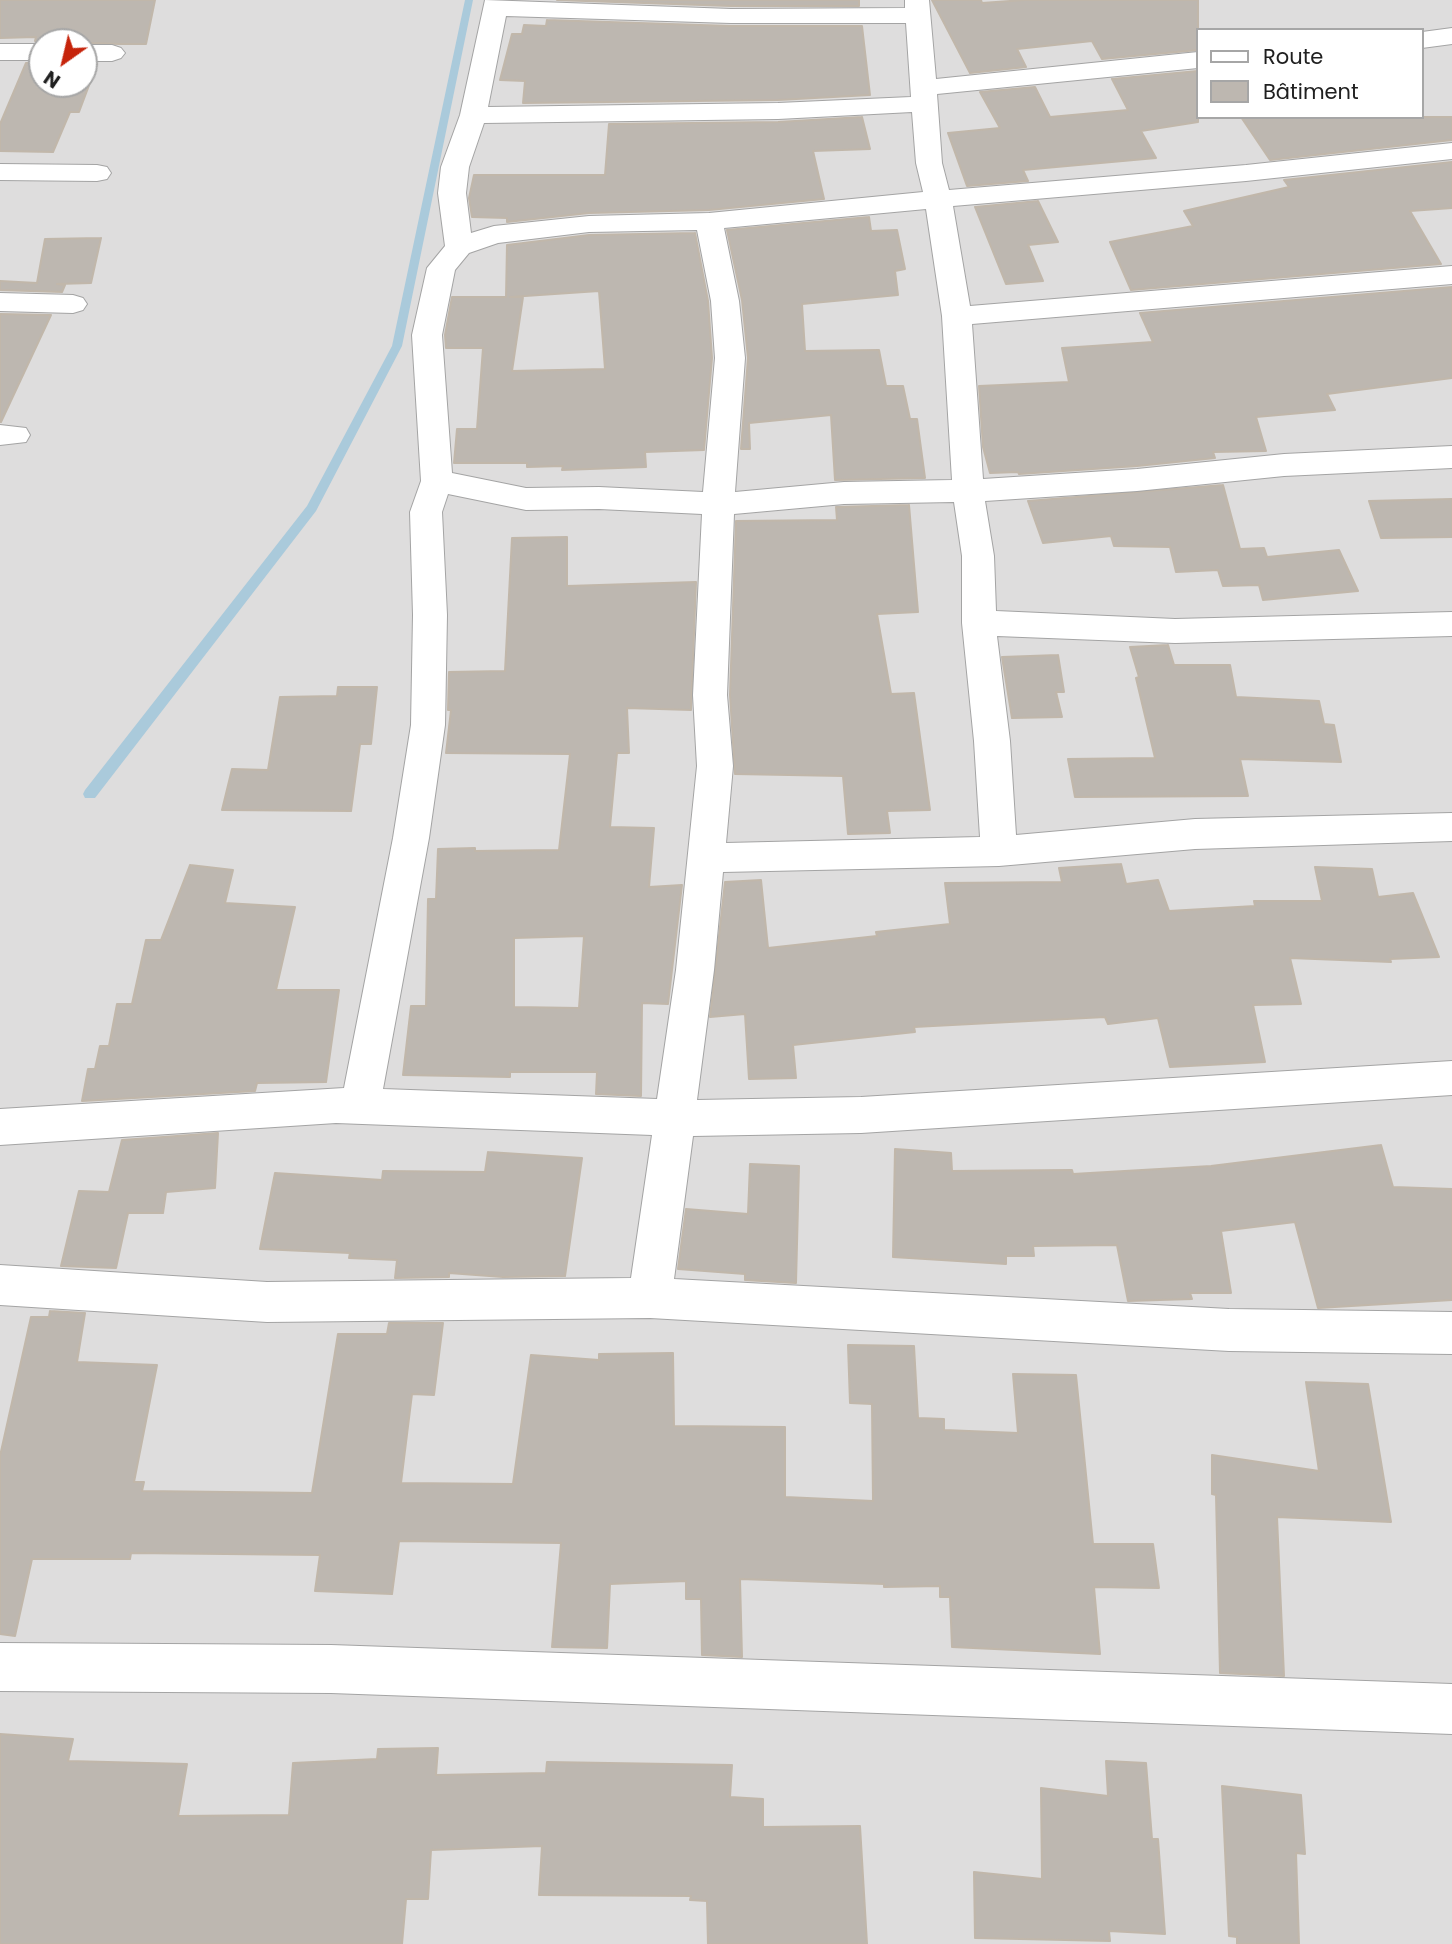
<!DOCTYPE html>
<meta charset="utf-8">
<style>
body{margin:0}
#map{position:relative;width:1452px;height:1944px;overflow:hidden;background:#f0eee7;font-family:Poppins,sans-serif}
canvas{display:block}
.legend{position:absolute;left:1196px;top:28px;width:228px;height:91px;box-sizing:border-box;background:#fff;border:2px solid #a6a6a6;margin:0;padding:9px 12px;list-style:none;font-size:21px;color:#202020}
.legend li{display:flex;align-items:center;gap:14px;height:35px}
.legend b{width:35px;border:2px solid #a6a6a6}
.north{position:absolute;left:28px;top:28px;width:70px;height:70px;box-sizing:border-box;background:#fff;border:2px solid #a6a6a6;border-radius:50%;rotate:214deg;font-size:19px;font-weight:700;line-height:28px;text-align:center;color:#202020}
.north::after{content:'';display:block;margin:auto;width:24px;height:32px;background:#c6240b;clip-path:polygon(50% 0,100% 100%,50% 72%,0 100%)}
</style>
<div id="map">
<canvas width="1452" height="1944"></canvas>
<ul class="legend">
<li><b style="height:9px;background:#fff"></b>Route</li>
<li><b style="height:19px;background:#bdb7b0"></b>Bâtiment</li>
</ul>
<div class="north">N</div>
</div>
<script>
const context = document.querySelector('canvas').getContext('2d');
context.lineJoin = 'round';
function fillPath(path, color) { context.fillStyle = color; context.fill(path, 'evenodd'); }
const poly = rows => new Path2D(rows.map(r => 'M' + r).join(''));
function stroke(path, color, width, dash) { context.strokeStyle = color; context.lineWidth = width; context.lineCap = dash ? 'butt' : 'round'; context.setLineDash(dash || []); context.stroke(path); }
fillPath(poly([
 [0,0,1452,0,1452,1944,0,1944],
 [1198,30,1422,30,1422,117,1198,117],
 [42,42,84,42,84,84,42,84]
]), '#dedddd');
fillPath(poly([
 [465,0,473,0,402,346,316,511,95,798,85,798,83,794,85,790,307,506,392,346,465,0]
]), '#aacadb');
const building = poly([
 [0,0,155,0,146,44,119,44,35,41,36,37,0,38,0,0],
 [557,0,859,0,859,6,731,6,557,0],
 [932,0,981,0,982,3,1024,0,1198,0,1198,50,1102,59,1092,41,1017,49,1026,67,970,73,932,0],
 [547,20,731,26,862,26,870,95,778,100,523,103,525,81,500,80,512,34,522,34,524,25,546,26,547,20],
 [26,63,42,63,42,84,84,84,84,64,97,64,79,112,70,112,53,152,0,151,0,124,26,63],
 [1198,71,1198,122,1141,131,1156,158,1023,170,1028,181,967,186,948,133,1000,128,980,92,1035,87,1050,117,1128,110,1112,79,1198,71],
 [862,117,870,149,813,151,824,199,709,210,589,213,507,222,507,218,472,217,469,198,474,175,605,175,609,124,778,122,862,117],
 [1241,117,1452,117,1452,140,1270,160,1241,117],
 [1452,162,1452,208,1410,211,1441,264,1131,290,1110,242,1193,226,1184,211,1289,187,1284,180,1452,162],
 [1038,201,1058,242,1028,245,1043,281,1006,284,975,207,1038,201],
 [869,217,871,231,897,230,905,269,895,271,898,295,802,304,805,351,879,350,886,386,903,386,910,419,917,419,925,478,835,480,831,415,749,423,750,449,741,449,748,358,742,300,727,230,869,217],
 [695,233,708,301,712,358,704,450,645,452,646,467,562,470,563,466,527,467,527,463,454,463,457,429,477,429,483,348,446,348,445,335,452,297,506,297,507,245,589,235,695,233],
 [599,291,605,369,512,371,523,297,510,297,599,291],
 [101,238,91,283,57,284,65,285,62,292,0,290,0,281,37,283,45,239,101,238],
 [1452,287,1452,378,1327,394,1335,410,1256,417,1266,451,1213,452,1215,458,1137,466,1019,474,1018,472,990,473,983,447,979,386,1069,382,1062,348,1153,342,1140,313,1452,287],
 [0,314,51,315,1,422,0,422,0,314],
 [1223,485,1240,549,1264,548,1267,557,1339,550,1358,591,1263,600,1259,585,1223,586,1218,570,1176,572,1170,547,1114,546,1111,536,1043,543,1028,501,1223,485],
 [1452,499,1452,537,1381,538,1369,501,1452,499],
 [909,505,918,612,877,614,891,694,914,693,930,810,887,811,890,833,848,834,843,776,735,774,730,695,736,521,837,520,836,507,909,505],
 [567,537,567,586,696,582,691,710,627,708,629,753,617,753,610,827,654,828,649,887,682,885,668,1004,642,1003,641,1096,596,1094,597,1072,510,1072,510,1077,403,1075,411,1006,426,1006,428,899,436,899,438,849,475,848,475,851,559,850,570,754,446,753,451,710,448,710,449,672,505,671,512,538,567,537],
 [584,936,579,1008,514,1007,514,938,584,936],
 [1168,645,1174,665,1230,665,1236,697,1319,701,1324,724,1334,725,1341,762,1240,759,1248,796,1075,797,1068,759,1155,758,1136,678,1139,677,1130,647,1168,645],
 [1058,655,1064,692,1056,692,1062,717,1012,718,1002,657,1058,655],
 [338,687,377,687,371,744,360,744,351,811,222,810,232,769,268,770,280,697,337,696,338,687],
 [1121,864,1126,884,1158,880,1169,911,1255,906,1254,901,1322,901,1315,867,1372,869,1378,897,1413,893,1439,957,1390,959,1391,962,1290,958,1301,1004,1253,1005,1265,1062,1170,1067,1158,1018,1108,1024,1105,1017,914,1027,915,1032,793,1045,796,1078,749,1079,745,1014,710,1017,725,882,761,880,768,948,877,936,876,932,950,924,945,883,1062,882,1059,868,1121,864],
 [190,865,233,870,225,903,295,907,276,990,339,990,326,1082,257,1083,255,1091,82,1101,88,1069,95,1069,100,1046,109,1046,117,1004,132,1004,146,940,161,940,190,865],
 [218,1133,215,1188,166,1192,163,1213,128,1213,116,1268,61,1266,79,1191,109,1192,122,1140,218,1133],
 [1381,1145,1393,1187,1452,1189,1452,1300,1318,1308,1295,1222,1221,1231,1231,1293,1190,1293,1192,1299,1128,1301,1117,1245,1033,1246,1034,1256,1006,1256,1006,1264,893,1257,895,1149,951,1153,952,1171,1072,1170,1073,1174,1211,1166,1381,1145],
 [488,1152,582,1158,565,1276,503,1277,449,1273,449,1277,395,1278,397,1260,349,1258,350,1253,260,1249,275,1173,382,1180,383,1171,485,1172,488,1152],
 [750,1164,799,1166,796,1283,745,1280,745,1274,678,1269,686,1209,748,1214,750,1164],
 [50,1311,85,1313,77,1362,157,1365,134,1482,144,1482,142,1491,312,1493,338,1334,387,1334,389,1323,443,1323,434,1395,412,1394,401,1483,513,1484,531,1355,599,1360,599,1354,673,1353,674,1426,785,1427,785,1497,873,1501,872,1404,850,1403,848,1345,914,1346,918,1418,944,1419,944,1430,1018,1433,1013,1374,1076,1375,1093,1544,1153,1544,1159,1588,1094,1587,1100,1654,952,1647,950,1597,940,1597,940,1586,884,1587,884,1584,740,1579,742,1657,702,1655,701,1599,686,1599,686,1581,610,1584,607,1648,552,1647,561,1543,399,1541,392,1594,315,1591,320,1555,131,1553,130,1559,32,1559,15,1636,0,1634,0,1456,31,1317,49,1317,50,1311],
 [1306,1382,1368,1384,1391,1522,1277,1517,1284,1676,1220,1673,1216,1495,1212,1494,1212,1455,1319,1471,1306,1382],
 [0,1734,73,1739,68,1761,187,1764,178,1816,289,1815,293,1763,377,1759,378,1749,438,1748,436,1775,546,1773,547,1762,732,1765,730,1797,763,1799,763,1827,860,1826,867,1944,708,1944,707,1901,690,1900,691,1896,539,1895,542,1846,431,1850,428,1899,406,1899,402,1944,0,1944,0,1734],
 [1106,1761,1146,1763,1152,1839,1158,1839,1165,1934,1109,1931,1110,1941,975,1938,974,1872,1042,1879,1041,1788,1108,1796,1106,1761],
 [1222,1786,1301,1795,1305,1854,1296,1853,1299,1944,1237,1944,1237,1937,1229,1936,1222,1786]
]);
fillPath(building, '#bdb7b0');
stroke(building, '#c1b7aa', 2);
const street = poly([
 [485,0,731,9,905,8,905,0,929,0,936,79,1198,52,1198,68,937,94,942,163,949,190,1246,165,1452,143,1452,159,1246,181,953,206,970,306,1452,266,1452,284,972,324,983,479,1137,469,1284,454,1452,446,1452,468,1284,476,1137,491,985,501,994,556,996,611,1175,619,1452,612,1452,636,1175,643,997,636,1010,741,1016,835,1195,819,1452,813,1452,841,1195,849,999,866,723,872,714,970,697,1100,861,1097,1452,1061,1452,1095,861,1133,693,1136,674,1279,1229,1309,1452,1312,1452,1354,1229,1351,650,1318,267,1322,0,1305,0,1265,267,1282,631,1278,652,1135,336,1123,0,1145,0,1109,344,1088,393,838,411,725,413,615,410,512,421,481,412,335,427,268,445,246,438,193,441,167,460,115,485,0],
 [506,16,731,23,906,23,911,97,778,103,488,107,506,16],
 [912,112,916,163,923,192,709,213,589,216,494,226,471,233,466,193,469,167,484,123,778,119,912,112],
 [926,209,942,316,952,480,844,482,735,492,745,358,739,301,724,228,926,209],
 [697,230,711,301,715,358,703,492,599,487,526,488,452,473,442,335,455,270,469,253,498,243,589,232,697,230],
 [448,494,526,510,599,509,702,514,693,695,697,766,676,970,657,1099,383,1089,429,838,445,725,447,615,442,512,448,494],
 [954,502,962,556,962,623,974,741,980,837,726,843,733,766,727,695,734,514,844,504,954,502],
 [1452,28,1452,44,1422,48,1422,32,1452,28],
 [0,44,42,44,42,60,0,60,0,44],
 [84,45,112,45,121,48,125,53,121,58,112,61,84,61,84,45],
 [0,164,97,165,107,167,111,173,107,179,97,181,0,180,0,164],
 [0,293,73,295,83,298,87,304,83,310,73,313,0,311,0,293],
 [0,425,26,428,30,435,26,442,0,445,0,425],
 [0,1643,331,1645,1452,1684,1452,1734,331,1693,0,1691,0,1643]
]);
stroke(street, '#a4a4a4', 2);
fillPath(street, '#fff');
</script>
